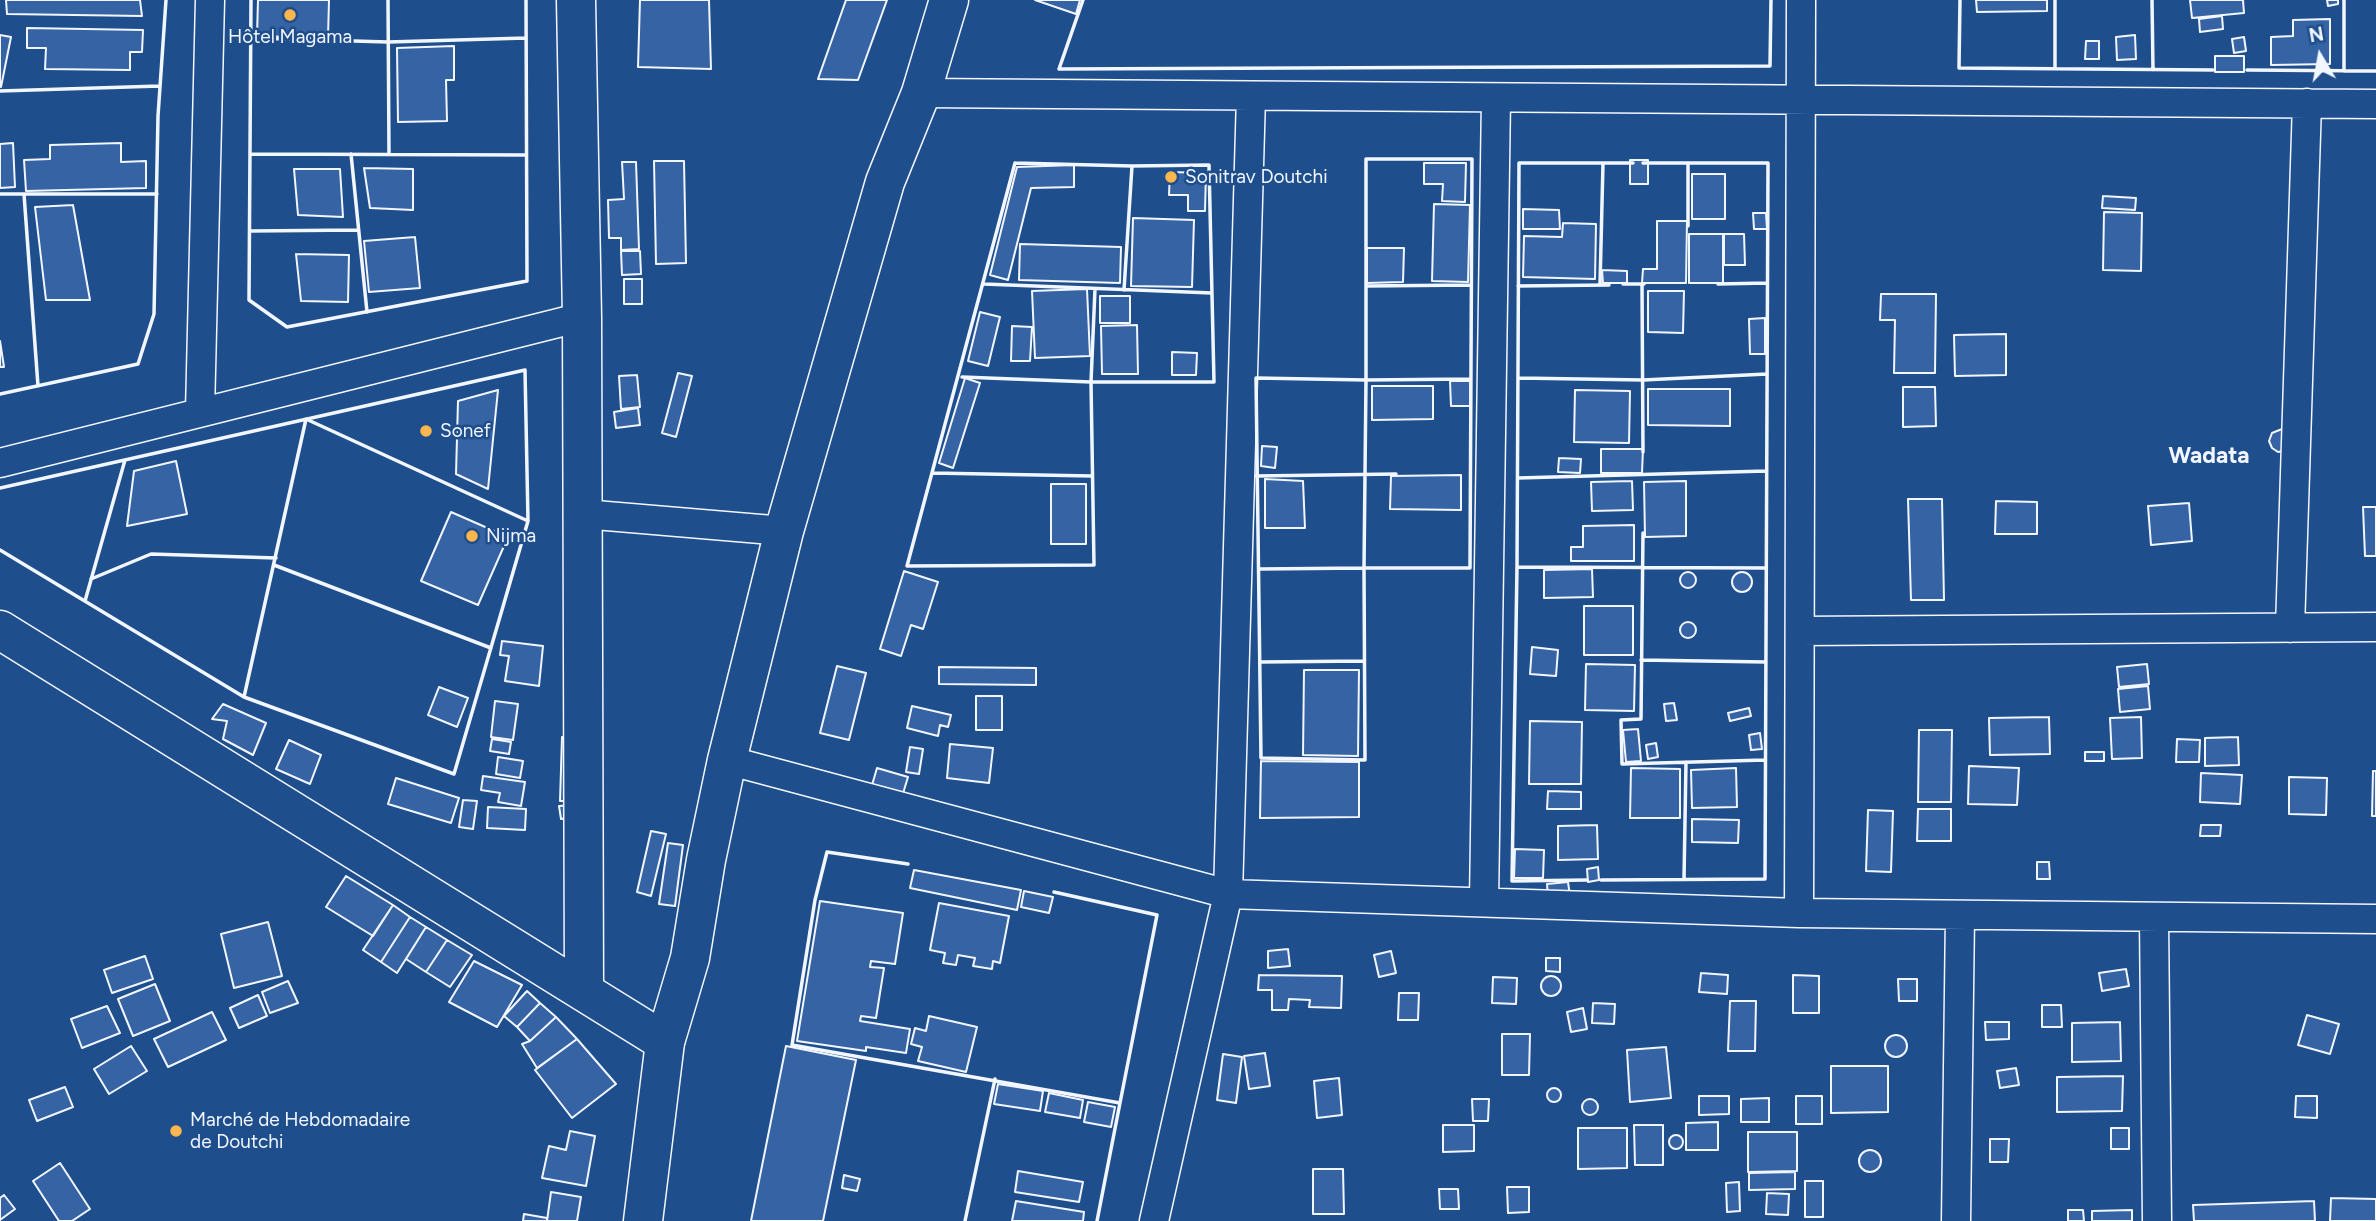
<!DOCTYPE html>
<meta charset="utf-8">
<style>
body{margin:0}
#map{position:relative;width:2376px;height:1221px;overflow:hidden;background:#1f4e8c;font-family:Figtree,sans-serif}
canvas{display:block}
.north{position:absolute;left:2285px;top:21px;width:70px;height:70px;-webkit-text-stroke:5px #1f4e8c;paint-order:stroke;rotate:350deg;font-size:19px;font-weight:700;line-height:28px;text-align:center;color:#f2f6ff}
.north::after{content:'';display:block;margin:auto;width:24px;height:32px;background:#f2f6ff;clip-path:polygon(50% 0,100% 100%,50% 72%,0 100%)}
</style>
<div id="map">
<canvas width="2376" height="1221"></canvas>
<div class="north">N</div>
</div>
<script>
const context = document.querySelector('canvas').getContext('2d');
context.lineJoin = 'round';
function fillPath(path, color) { context.fillStyle = color; context.fill(path, 'evenodd'); }
const poly = rows => new Path2D(rows.map(r => 'M' + r).join(''));
function stroke(path, color, width, dash) { context.strokeStyle = color; context.lineWidth = width; context.lineCap = dash ? 'butt' : 'round'; context.setLineDash(dash || []); context.stroke(path); }
function write(font, color, halo, rows, align = 'center') {
  context.font = font + ' Figtree,sans-serif'; context.lineWidth = 5; context.setLineDash([]); context.textBaseline = 'middle'; context.strokeStyle = halo; context.fillStyle = color; for (const [text, x, y, turn = 0] of rows) {
    context.save(); context.translate(x, y); context.rotate((+turn || 0) * Math.PI / 180); context.textAlign = isNaN(turn) ? turn : align; if (halo) context.strokeText(text, 0, 0); context.fillText(text, 0, 0); context.restore();
  }
}
const building = poly([
 [6,0,140,0,142,16,7,14,6,0],
 [258,0,329,0,328,38,257,36,258,0],
 [640,0,709,0,711,69,638,67,640,0],
 [846,0,887,0,858,80,818,79,846,0],
 [1035,0,1080,0,1076,14,1035,0],
 [1976,0,2047,0,2047,11,1977,12,1976,0],
 [2190,0,2243,0,2244,13,2192,18,2190,0],
 [2327,0,2338,0,2338,4,2328,6,2327,0],
 [2222,16,2223,29,2200,32,2199,19,2222,16],
 [2330,19,2330,64,2271,65,2271,37,2293,36,2293,20,2330,19],
 [27,28,143,30,142,52,130,52,130,70,45,69,46,48,27,48,27,28],
 [0,35,11,37,1,87,0,86,0,35],
 [2135,35,2136,59,2117,60,2116,37,2135,35],
 [2244,37,2246,51,2234,53,2232,39,2244,37],
 [2086,41,2099,41,2099,59,2085,59,2086,41],
 [454,46,454,80,446,80,447,121,398,122,397,48,454,46],
 [2215,56,2244,56,2244,72,2215,72,2215,56],
 [13,143,15,187,0,188,0,144,13,143],
 [121,143,121,162,146,161,146,188,26,191,24,160,50,159,50,145,121,143],
 [1630,160,1648,160,1648,184,1630,184,1630,160],
 [654,161,684,161,686,263,656,264,654,161],
 [622,162,636,162,639,249,621,250,621,238,609,238,608,200,624,199,622,162],
 [1424,163,1466,163,1465,202,1442,201,1443,184,1424,184,1424,163],
 [1074,165,1074,187,1031,188,1008,280,990,275,1017,167,1074,165],
 [364,168,413,169,413,210,370,208,364,168],
 [294,169,340,169,343,217,298,215,294,169],
 [1170,172,1206,173,1205,211,1188,211,1188,195,1169,195,1170,172],
 [1692,174,1725,174,1725,219,1692,219,1692,174],
 [2103,196,2136,198,2135,210,2102,208,2103,196],
 [1434,204,1470,205,1468,282,1432,281,1434,204],
 [73,205,90,300,46,300,35,207,73,205],
 [1523,209,1559,210,1560,229,1523,229,1523,209],
 [2104,212,2142,213,2141,271,2103,270,2104,212],
 [1753,213,1766,213,1767,229,1754,229,1753,213],
 [1133,218,1194,220,1192,287,1131,286,1133,218],
 [1657,221,1687,221,1686,283,1642,283,1643,269,1657,269,1657,221],
 [1563,223,1596,224,1595,279,1523,277,1524,236,1562,237,1563,223],
 [1689,234,1723,234,1723,283,1689,283,1689,234],
 [1724,234,1744,234,1745,265,1724,265,1724,234],
 [415,237,420,288,369,292,364,241,415,237],
 [1020,244,1121,247,1120,283,1019,280,1020,244],
 [1367,248,1404,248,1403,282,1367,283,1367,248],
 [621,251,640,251,641,274,622,275,621,251],
 [296,254,349,255,348,302,301,301,296,254],
 [1602,270,1627,271,1627,283,1603,283,1602,270],
 [624,279,642,279,642,304,624,304,624,279],
 [1087,289,1090,356,1035,358,1032,291,1087,289],
 [1648,291,1684,291,1683,333,1648,332,1648,291],
 [1881,294,1936,294,1935,373,1894,373,1895,320,1880,320,1881,294],
 [1100,296,1130,296,1130,323,1100,323,1100,296],
 [980,312,1000,317,988,366,968,361,980,312],
 [1765,318,1765,354,1750,354,1749,319,1765,318],
 [1137,325,1138,374,1102,374,1101,326,1137,325],
 [1012,326,1032,327,1030,361,1011,361,1012,326],
 [2006,334,2006,375,1955,376,1954,335,2006,334],
 [0,341,4,367,0,367,0,341],
 [1172,352,1197,353,1196,375,1172,375,1172,352],
 [678,373,692,376,676,437,662,433,678,373],
 [637,375,640,407,621,409,619,376,637,375],
 [965,378,980,383,953,468,939,463,965,378],
 [1450,381,1470,381,1470,406,1451,406,1450,381],
 [1372,386,1433,386,1433,419,1372,420,1372,386],
 [1903,387,1935,387,1936,426,1903,427,1903,387],
 [1648,389,1730,389,1730,426,1648,425,1648,389],
 [498,390,488,489,456,474,458,401,498,390],
 [1575,390,1630,391,1629,443,1574,442,1575,390],
 [638,408,640,425,616,428,614,412,638,408],
 [2282,429,2289,450,2278,452,2272,448,2269,441,2272,433,2282,429],
 [1262,446,1277,447,1275,468,1261,466,1262,446],
 [1601,449,1643,449,1642,473,1601,473,1601,449],
 [1559,458,1581,459,1580,473,1558,472,1559,458],
 [176,461,187,514,127,526,134,471,176,461],
 [1461,475,1461,510,1390,509,1391,476,1461,475],
 [1265,479,1303,481,1305,528,1265,528,1265,479],
 [1632,481,1633,510,1592,511,1591,482,1632,481],
 [1686,481,1686,536,1645,537,1644,482,1686,481],
 [1051,484,1086,484,1086,544,1051,544,1051,484],
 [1908,499,1942,499,1944,600,1911,600,1908,499],
 [1996,501,2037,502,2037,534,1995,534,1996,501],
 [2189,503,2192,541,2151,545,2148,506,2189,503],
 [2363,507,2376,507,2376,556,2365,556,2363,507],
 [451,512,508,537,478,605,421,581,451,512],
 [1634,525,1634,561,1571,561,1571,547,1583,547,1583,526,1634,525],
 [1592,569,1593,597,1544,598,1544,570,1592,569],
 [904,571,938,582,923,629,911,625,901,656,880,649,904,571],
 '1680 580a8 8 0 1 1 16 0a8 8 0 1 1-16 0Z',
 '1732 582a10 10 0 1 1 20 0a10 10 0 1 1-20 0Z',
 [1584,606,1633,606,1633,655,1584,655,1584,606],
 '1680 630a8 8 0 1 1 16 0a8 8 0 1 1-16 0Z',
 [502,641,543,646,539,686,505,681,509,656,500,655,502,641],
 [1532,647,1558,650,1556,676,1530,674,1532,647],
 [1586,664,1635,665,1634,711,1585,710,1586,664],
 [2147,664,2149,684,2119,687,2117,667,2147,664],
 [837,666,866,673,849,740,820,733,837,666],
 [939,667,1036,668,1036,685,939,684,939,667],
 [1304,670,1359,670,1358,756,1303,755,1304,670],
 [2148,686,2150,709,2120,712,2118,689,2148,686],
 [439,687,468,698,457,727,428,715,439,687],
 [976,696,1002,696,1002,730,976,730,976,696],
 [495,701,518,704,513,740,491,737,495,701],
 [1674,703,1677,720,1666,721,1664,704,1674,703],
 [223,704,266,723,253,755,223,739,227,721,212,719,223,704],
 [912,706,951,715,948,727,940,725,938,736,907,728,912,706],
 [1749,708,1751,716,1730,721,1728,713,1749,708],
 [2049,717,2050,754,1990,755,1989,718,2049,717],
 [2141,717,2142,758,2112,759,2110,718,2141,717],
 [1530,721,1582,722,1581,784,1529,784,1530,721],
 [1638,729,1641,761,1626,762,1623,730,1638,729],
 [1919,730,1952,730,1951,802,1918,802,1919,730],
 [1760,733,1762,749,1751,750,1749,735,1760,733],
 [562,737,577,737,575,801,560,801,562,737],
 [2238,737,2239,765,2205,766,2205,738,2238,737],
 [492,739,511,742,509,754,490,751,492,739],
 [2177,739,2200,740,2199,762,2176,762,2177,739],
 [289,740,321,755,310,784,276,769,289,740],
 [1656,743,1658,757,1648,759,1646,745,1656,743],
 [950,744,993,748,989,783,947,778,950,744],
 [910,747,923,749,919,774,906,772,910,747],
 [2085,752,2104,752,2104,761,2085,761,2085,752],
 [498,757,523,761,520,778,496,774,498,757],
 [1261,761,1359,762,1359,817,1260,818,1261,761],
 [1969,766,2019,768,2017,805,1968,804,1969,766],
 [877,768,908,777,901,800,870,792,877,768],
 [1631,768,1680,769,1680,818,1630,818,1631,768],
 [1736,768,1737,807,1692,808,1691,770,1736,768],
 [2373,771,2376,771,2376,816,2372,816,2373,771],
 [2201,773,2242,775,2240,804,2200,802,2201,773],
 [483,776,525,782,521,806,498,802,500,793,481,790,483,776],
 [2289,777,2327,778,2326,815,2289,814,2289,777],
 [396,778,459,798,451,823,388,804,396,778],
 [1548,791,1581,792,1581,809,1547,809,1548,791],
 [463,800,477,801,473,829,459,827,463,800],
 [573,805,574,817,561,819,559,806,573,805],
 [488,807,526,809,525,830,487,828,488,807],
 [1918,809,1951,809,1951,841,1917,841,1918,809],
 [1868,810,1893,811,1891,872,1866,871,1868,810],
 [1692,819,1739,820,1738,843,1692,842,1692,819],
 [1597,825,1598,859,1558,860,1558,826,1597,825],
 [2201,825,2221,825,2220,836,2200,836,2201,825],
 [651,831,666,834,651,896,637,892,651,831],
 [668,843,683,845,675,906,659,904,668,843],
 [1515,849,1544,850,1543,878,1514,878,1515,849],
 [2037,862,2049,862,2050,879,2037,879,2037,862],
 [1598,867,1599,880,1588,882,1587,869,1598,867],
 [914,870,1021,890,1017,910,910,888,914,870],
 [346,876,393,905,373,936,326,907,346,876],
 [1568,882,1570,896,1548,898,1547,884,1568,882],
 [1024,891,1053,897,1049,913,1021,907,1024,891],
 [820,901,903,913,895,964,871,961,870,967,884,968,876,1018,861,1016,860,1021,910,1029,906,1053,866,1047,866,1051,797,1041,820,901],
 [939,903,1009,916,1000,963,993,961,992,969,973,966,975,958,958,955,956,965,943,963,945,953,930,950,939,903],
 [393,905,410,917,381,962,363,950,393,905],
 [410,917,426,927,397,973,381,962,410,917],
 [268,922,282,976,234,988,221,934,268,922],
 [426,927,447,940,426,972,406,959,426,927],
 [447,940,472,955,450,987,426,972,447,940],
 [1288,949,1290,966,1268,968,1268,951,1288,949],
 [1391,951,1396,973,1379,977,1374,955,1391,951],
 [145,956,153,979,112,993,104,970,145,956],
 [1546,958,1560,958,1560,972,1546,971,1546,958],
 [474,961,522,985,497,1027,449,1002,474,961],
 [2126,969,2129,986,2102,991,2099,973,2126,969],
 [1701,973,1728,975,1727,994,1699,992,1701,973],
 [1259,975,1342,976,1341,1008,1309,1007,1310,1000,1289,999,1288,1010,1272,1010,1272,990,1258,990,1259,975],
 [1793,975,1819,976,1819,1013,1793,1013,1793,975],
 '1541 986a10 10 0 1 1 20 0a10 10 0 1 1-20 0Z',
 [1493,977,1517,978,1516,1004,1492,1003,1493,977],
 [1898,979,1917,979,1917,1001,1899,1001,1898,979],
 [288,981,298,1003,270,1013,262,992,288,981],
 [155,984,170,1021,133,1036,118,999,155,984],
 [527,991,540,1003,517,1027,504,1016,527,991],
 [1399,993,1419,993,1418,1020,1398,1020,1399,993],
 [258,995,267,1016,239,1028,230,1008,258,995],
 [1730,1001,1756,1001,1755,1051,1728,1051,1730,1001],
 [540,1003,556,1017,530,1041,517,1027,540,1003],
 [1593,1003,1615,1004,1614,1024,1592,1023,1593,1003],
 [2042,1005,2061,1005,2062,1027,2042,1027,2042,1005],
 [107,1006,120,1033,82,1048,71,1019,107,1006],
 [1583,1008,1587,1029,1571,1032,1567,1012,1583,1008],
 [212,1012,226,1040,168,1067,154,1039,212,1012],
 [2307,1015,2339,1024,2330,1054,2298,1045,2307,1015],
 [929,1016,977,1027,966,1072,918,1061,922,1047,911,1044,915,1028,926,1031,929,1016],
 [556,1017,577,1039,537,1068,522,1044,530,1041,556,1017],
 [1985,1022,2009,1022,2009,1039,1986,1040,1985,1022],
 [2120,1022,2121,1061,2072,1062,2072,1023,2120,1022],
 [1502,1034,1530,1034,1529,1075,1502,1075,1502,1034],
 '1885 1046a11 11 0 1 1 22 0a11 11 0 1 1-22 0Z',
 [577,1039,616,1084,572,1118,535,1070,577,1039],
 [131,1046,147,1071,109,1094,94,1069,131,1046],
 [786,1046,856,1060,823,1221,751,1221,786,1046],
 [1666,1047,1671,1098,1630,1102,1627,1050,1666,1047],
 [1265,1053,1270,1086,1249,1089,1244,1056,1265,1053],
 [1223,1054,1242,1057,1236,1103,1217,1100,1223,1054],
 [1831,1066,1888,1066,1888,1112,1831,1113,1831,1066],
 [2016,1068,2019,1085,2000,1088,1997,1071,2016,1068],
 [2123,1076,2122,1111,2057,1112,2057,1077,2123,1076],
 [1339,1078,1342,1115,1317,1118,1314,1081,1339,1078],
 [998,1084,1043,1091,1040,1111,994,1104,998,1084],
 [65,1087,73,1107,37,1121,29,1100,65,1087],
 '1547 1095a7 7 0 1 1 14 0a7 7 0 1 1-14 0Z',
 [1049,1093,1083,1100,1080,1118,1045,1112,1049,1093],
 [1699,1096,1729,1096,1729,1114,1699,1115,1699,1096],
 [1796,1096,1822,1096,1822,1124,1796,1124,1796,1096],
 [2296,1096,2317,1096,2317,1118,2295,1117,2296,1096],
 [1769,1098,1769,1122,1741,1122,1741,1099,1769,1098],
 [1472,1099,1489,1099,1488,1121,1473,1121,1472,1099],
 '1582 1107a8 8 0 1 1 16 0a8 8 0 1 1-16 0Z',
 [1088,1102,1115,1107,1111,1127,1084,1122,1088,1102],
 [1718,1122,1718,1150,1686,1150,1686,1123,1718,1122],
 [1443,1125,1474,1125,1474,1151,1443,1152,1443,1125],
 [1634,1125,1663,1125,1663,1165,1635,1165,1634,1125],
 [1578,1128,1627,1128,1627,1168,1578,1169,1578,1128],
 [2111,1128,2129,1128,2129,1149,2111,1149,2111,1128],
 [570,1131,595,1136,586,1186,542,1178,549,1146,566,1150,570,1131],
 [1748,1132,1797,1132,1797,1171,1748,1172,1748,1132],
 '1669 1142a7 7 0 1 1 14 0a7 7 0 1 1-14 0Z',
 [1990,1139,2009,1139,2008,1162,1990,1162,1990,1139],
 '1859 1161a11 11 0 1 1 22 0a11 11 0 1 1-22 0Z',
 [60,1163,90,1209,72,1221,59,1221,33,1181,60,1163],
 [1313,1169,1343,1169,1344,1214,1313,1214,1313,1169],
 [1018,1171,1083,1182,1079,1202,1015,1192,1018,1171],
 [1795,1172,1795,1189,1749,1190,1749,1173,1795,1172],
 [844,1175,860,1179,857,1191,842,1188,844,1175],
 [1805,1181,1823,1181,1823,1217,1805,1217,1805,1181],
 [1739,1182,1740,1211,1727,1212,1726,1183,1739,1182],
 [1507,1187,1529,1187,1529,1212,1508,1213,1507,1187],
 [1439,1189,1458,1189,1459,1209,1440,1209,1439,1189],
 [551,1192,581,1197,577,1221,547,1221,551,1192],
 [1767,1193,1789,1194,1788,1215,1766,1214,1767,1193],
 [4,1195,15,1209,0,1220,0,1198,4,1195],
 [2331,1198,2376,1199,2376,1221,2330,1221,2331,1198],
 [1016,1201,1084,1212,1083,1221,1012,1221,1016,1201],
 [2314,1201,2315,1221,2194,1221,2193,1205,2314,1201],
 [2068,1210,2083,1210,2084,1221,2068,1221,2068,1210],
 [2132,1210,2132,1221,2092,1221,2092,1211,2132,1210],
 [524,1214,547,1218,547,1221,523,1221,524,1214]
]);
fillPath(building, '#3563a3');
stroke(building, '#f2f6ff', 2);
const street = poly([
 [921,93,2376,104],
 [200,412,210,0],
 [0,463,582,317],
 [583,514,784,531],
 [2290,628,2307,103],
 [1800,631,2376,627],
 [727,760,1228,894,1799,913,2376,919],
 [1484,902,1496,98],
 [1799,913,1801,0],
 [2154,918,2157,1221],
 [1154,1221,1228,894,1251,96],
 [1956,1221,1960,915]
]);
const secondary = poly([
 [576,0,582,317,584,991],
 [0,630,665,1042]
]);
const highway = poly([
 [643,1221,665,1042,690,958,706,860,727,760,784,531,885,182,921,93,949,0]
]);
stroke(street, '#f2f6ff', 31);
stroke(secondary, '#f2f6ff', 41);
stroke(highway, '#f2f6ff', 41);
stroke(street, '#1f4e8c', 28);
stroke(secondary, '#1f4e8c', 38);
stroke(highway, '#1f4e8c', 38);
stroke(poly([
 [251,0,249,300,287,327,527,281,526,0],
 [388,0,389,154],
 [1083,0,1059,69,1770,66,1771,0],
 [1960,0,1959,68,2213,70],
 [2055,0,2055,69],
 [2152,0,2153,70],
 [2344,0,2344,71],
 [251,38,388,42,526,38],
 [2247,70,2376,71],
 [0,91,160,86],
 [250,154,526,155],
 [351,154,367,312],
 [1366,159,1472,159,1470,568,1364,568,1365,760,1261,758,1256,378,1366,380,1366,159],
 [1015,163,1132,166,1209,165,1214,382,1091,382,1094,565,907,566,1015,163],
 [0,194,157,194],
 [24,194,38,386],
 [1688,226,1688,163],
 [250,231,358,230],
 [984,284,1212,293],
 [1623,284,1644,284],
 [1642,284,1643,452],
 [1718,284,1767,283],
 [1600,285,1603,163],
 [1366,286,1471,285],
 [1518,286,1609,285],
 [1124,290,1132,166],
 [962,377,1091,382,1095,289],
 [1518,378,1643,380,1767,374],
 [0,394,138,364,154,314,158,116,166,0],
 [932,473,1092,476],
 [1256,476,1396,474],
 [1518,478,1766,471],
 [0,488,525,370,528,521,454,774,244,697,0,550],
 [1643,533,1641,719,1621,720,1622,764,1765,760],
 [274,565,491,648],
 [1517,567,1766,568],
 [1259,569,1364,568,1366,380,1471,379],
 [91,579,151,554,276,558],
 [85,601,125,460],
 [1641,660,1766,662],
 [1261,662,1364,661],
 [244,697,306,419,528,521],
 [908,864,827,852,815,900,792,1045,1120,1103,1097,1221],
 [1684,879,1686,762],
 [1587,880,1512,881,1517,567,1519,163,1633,163],
 [1601,880,1765,879,1768,163,1643,163],
 [1054,892,1157,915,1120,1103],
 [965,1221,995,1079]
]), '#f2f6ff', 3.5);
for (const [x, y, r, color] of [
 [290,15,7,"#ffb74d"],
 [1171,177,7,"#ffb74d"],
 [426,431,7,"#ffb74d"],
 [472,536,7,"#ffb74d"],
 [176,1131,7,"#ffb74d"]
]) { const dot = new Path2D(); dot.arc(x, y, r, 0, 2 * Math.PI); context.fillStyle = color; context.fill(dot); stroke(dot, '#1f4e8c', 2.5); }
write('19px', '#f2f6ff', '#1f4e8c', [
 ["Hôtel Magama",290,37,"center"],
 ["Sonitrav Doutchi",1185,177],
 ["Sonef",440,431],
 ["Nijma",486,536],
 ["Marché de Hebdomadaire",190,1120],
 ["de Doutchi",190,1142]
], 'left');
write('bold 23px', '#f2f6ff', '#1f4e8c', [
 ["Wadata",2209,456]
]);
</script>
